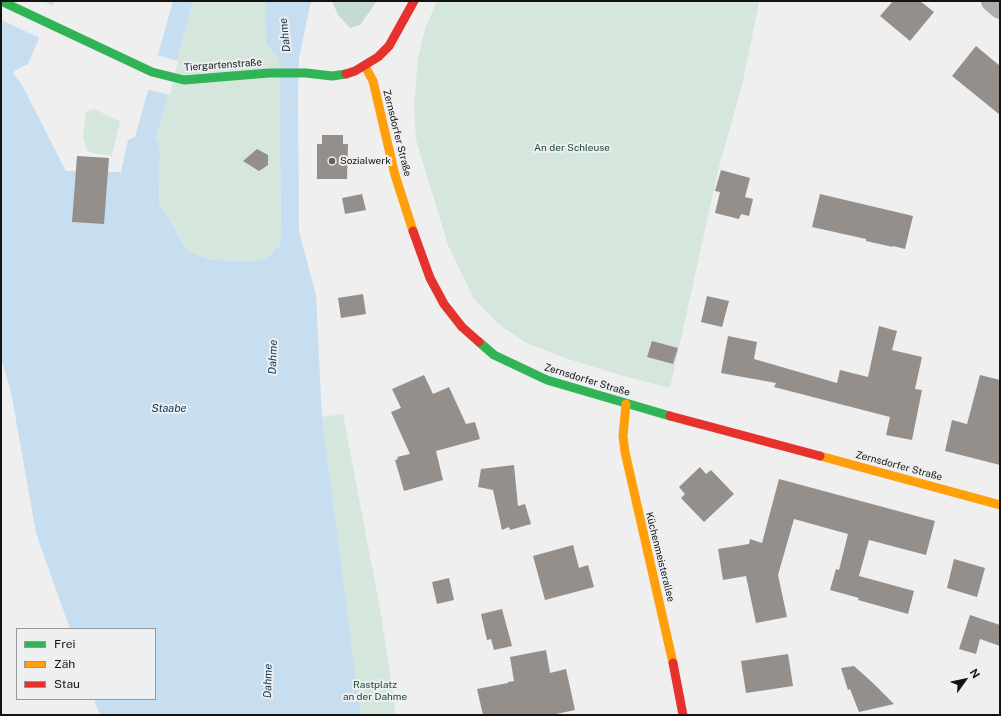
<!DOCTYPE html>
<meta charset="utf-8">
<style>
body{margin:0}
#map{position:relative;width:1001px;height:716px;overflow:hidden;background:#efeff0;font-family:"Public Sans",sans-serif}
canvas{display:block}
.frame{position:absolute;inset:0;border:2px solid #131314;pointer-events:none}
.legend{position:absolute;left:16px;top:628px;width:140px;height:72px;box-sizing:border-box;background:#eeeff1;border:1px solid #969799;margin:0;padding:5px 7px;list-style:none;font-size:12px;color:#131314}
.legend li{display:flex;align-items:center;gap:8px;height:20px}
.legend b{width:20px;border:1px solid #969799}
.north{position:absolute;left:945px;top:660px;width:40px;height:40px;-webkit-text-stroke:3px #eeeff1;paint-order:stroke;rotate:57deg;font-size:11px;font-weight:700;line-height:16px;text-align:center;color:#131314}
.north::after{content:'';display:block;margin:auto;width:14px;height:18px;background:#131314;clip-path:polygon(50% 0,100% 100%,50% 72%,0 100%)}
</style>
<div id="map">
<canvas width="1001" height="716"></canvas>
<div class="frame"></div>
<ul class="legend">
<li><b style="height:5px;background:#30b455"></b>Frei</li>
<li><b style="height:5px;background:#ff9f0a"></b>Zäh</li>
<li><b style="height:5px;background:#e5322d"></b>Stau</li>
</ul>
<div class="north">N</div>
</div>
<script>
const context = document.querySelector('canvas').getContext('2d');
context.lineJoin = 'round';
function fillPath(path, color) { context.fillStyle = color; context.fill(path, 'evenodd'); }
const poly = rows => new Path2D(rows.map(r => 'M' + r).join(''));
function stroke(path, color, width, dash) { context.strokeStyle = color; context.lineWidth = width; context.lineCap = dash ? 'butt' : 'round'; context.setLineDash(dash || []); context.stroke(path); }
function write(font, color, halo, rows, align = 'center') {
  context.font = font + ' "Public Sans",sans-serif'; context.lineWidth = 4; context.setLineDash([]); context.textBaseline = 'middle'; context.strokeStyle = halo; context.fillStyle = color; for (const [text, x, y, turn = 0] of rows) {
    context.save(); context.translate(x, y); context.rotate((+turn || 0) * Math.PI / 180); context.textAlign = isNaN(turn) ? turn : align; if (halo) context.strokeText(text, 0, 0); context.fillText(text, 0, 0); context.restore();
  }
}
fillPath(poly([
 [193,1,265,1,266,44,277,56,279,62,281,231,280,247,275,248,271,254,265,258,258,261,209,260,187,250,159,203,160,153,159,142,156,139],
 [437,1,756,1,759,3,742,85,718,171,670,388,620,375,565,358,526,343,500,325,474,299,448,245,416,140,414,105,418,59,425,29],
 [94,109,120,121,112,156,92,153,88,151,86,148,83,137,86,112,90,110],
 [343,414,381,614,396,715,361,715,322,417]
]), '#d5e6dd');
fillPath(poly([
 [332,1,377,1,360,25,350,28,338,15]
]), '#c5dbd1');
fillPath(poly([
 [2,1,55,1,28,64,16,70,13,73,22,85,66,171,121,172,128,140,135,137,173,1,193,1,156,139,159,142,160,153,159,203,187,250,209,260,258,261,265,258,271,254,275,248,280,247,281,231,279,62,277,56,266,44,265,1,311,1,299,58,298,96,299,231,316,295,322,417,361,715,100,715,94,699,155,699,155,629,70,629,36,533,11,392,1,358,1,3]
]), '#c7def1');
fillPath(poly([
 [1,1,43,1,54,6,40,38,1,20],
 [157,55,178,61,170,95,146,89]
]), '#efeff0');
fillPath(poly([
 [893,1,920,1,934,12,910,41,880,16],
 [976,46,1000,66,1000,115,952,76],
 [322,135,343,135,343,144,348,144,347,179,317,179,317,144,322,144],
 [257,149,268,155,268,165,259,171,243,161],
 [77,156,109,158,104,224,72,222],
 [721,170,750,178,745,197,753,199,749,216,741,214,739,219,715,213,720,192,715,191],
 [362,194,366,210,345,214,342,198],
 [820,194,913,216,905,249,893,246,893,247,866,241,866,239,812,227],
 [363,294,366,314,341,318,338,298],
 [707,296,729,301,722,327,701,322],
 [879,326,897,331,892,350,922,357,915,389,922,390,912,440,886,435,890,417,774,387,776,383,721,373,728,336,757,342,754,359,837,383,840,370,868,377],
 [652,341,678,348,673,364,647,357],
 [424,375,433,394,449,387,466,424,475,422,480,439,436,451,443,480,404,491,395,460,398,459,397,457,410,454,391,412,401,408,392,389],
 [980,375,1000,380,1000,465,945,451,952,420,967,424],
 [514,465,518,506,525,504,531,524,510,530,509,527,502,530,493,490,478,487,481,469],
 [700,467,706,474,711,470,734,494,704,522,681,498,685,494,679,487],
 [779,479,935,521,926,555,869,540,859,576,914,591,908,614,858,600,859,598,830,590,836,569,839,570,848,534,794,519,778,575,787,617,756,623,746,576,723,580,718,549,749,544,750,539,762,543],
 [573,545,579,568,588,565,594,587,545,600,533,556],
 [954,559,985,568,977,597,947,588],
 [449,578,454,600,437,604,432,582],
 [502,609,512,646,494,650,491,639,487,640,481,614],
 [970,615,1000,625,1000,646,980,639,976,654,959,649],
 [546,650,550,673,566,669,575,710,552,715,483,715,477,689,508,683,508,682,514,681,510,657],
 [788,654,793,686,746,693,741,661],
 [854,666,873,683,894,704,859,712,850,689,848,690,841,668]
]), '#948f8a');
stroke(poly([
 [992,1,1000,8]
]), '#aeadad', 22);
stroke(poly([
 [1,1,152,72,184,80,269,73,306,73,332,76,346,74],
 [479,342,494,355,547,380,670,416]
]), '#30b455', 9);
stroke(poly([
 [365,66,373,81,395,175,413,231],
 [626,404,623,436,625,452,673,663],
 [820,456,1000,505]
]), '#ff9f0a', 9);
stroke(poly([
 [346,74,355,71,378,57,389,46,414,1],
 [413,231,430,278,444,304,462,327,479,342],
 [670,416,820,456],
 [673,663,683,715]
]), '#e5322d', 9);
for (const [x, y, r, color] of [
 [332,161,4,"#606061"]
]) { const dot = new Path2D(); dot.arc(x, y, r, 0, 2 * Math.PI); context.fillStyle = color; context.fill(dot); stroke(dot, '#eeeff1', 1.5); }
write('10px', '#131314', '#eeeff1', [
 ["Tiergartenstraße",223,65,-4],
 ["Zernsdorfer Straße",397,133,76],
 ["Zernsdorfer Straße",587,380,17],
 ["Zernsdorfer Straße",899,466,15],
 ["Küchenmeisterallee",660,557,76]
]);
write('10px', '#184b37', '#eeeff1', [
 ["An der Schleuse",572,148],
 ["Rastplatz",375,685],
 ["an der Dahme",375,697]
]);
write('10px', '#131314', '#eeeff1', [
 ["Sozialwerk",340,161]
], 'left');
write('italic 11px', '#0c324e', '#eeeff1', [
 ["Dahme",285,35,-96],
 ["Dahme",273,357,-88],
 ["Staabe",169,409],
 ["Dahme",268,681,-89]
]);
</script>
